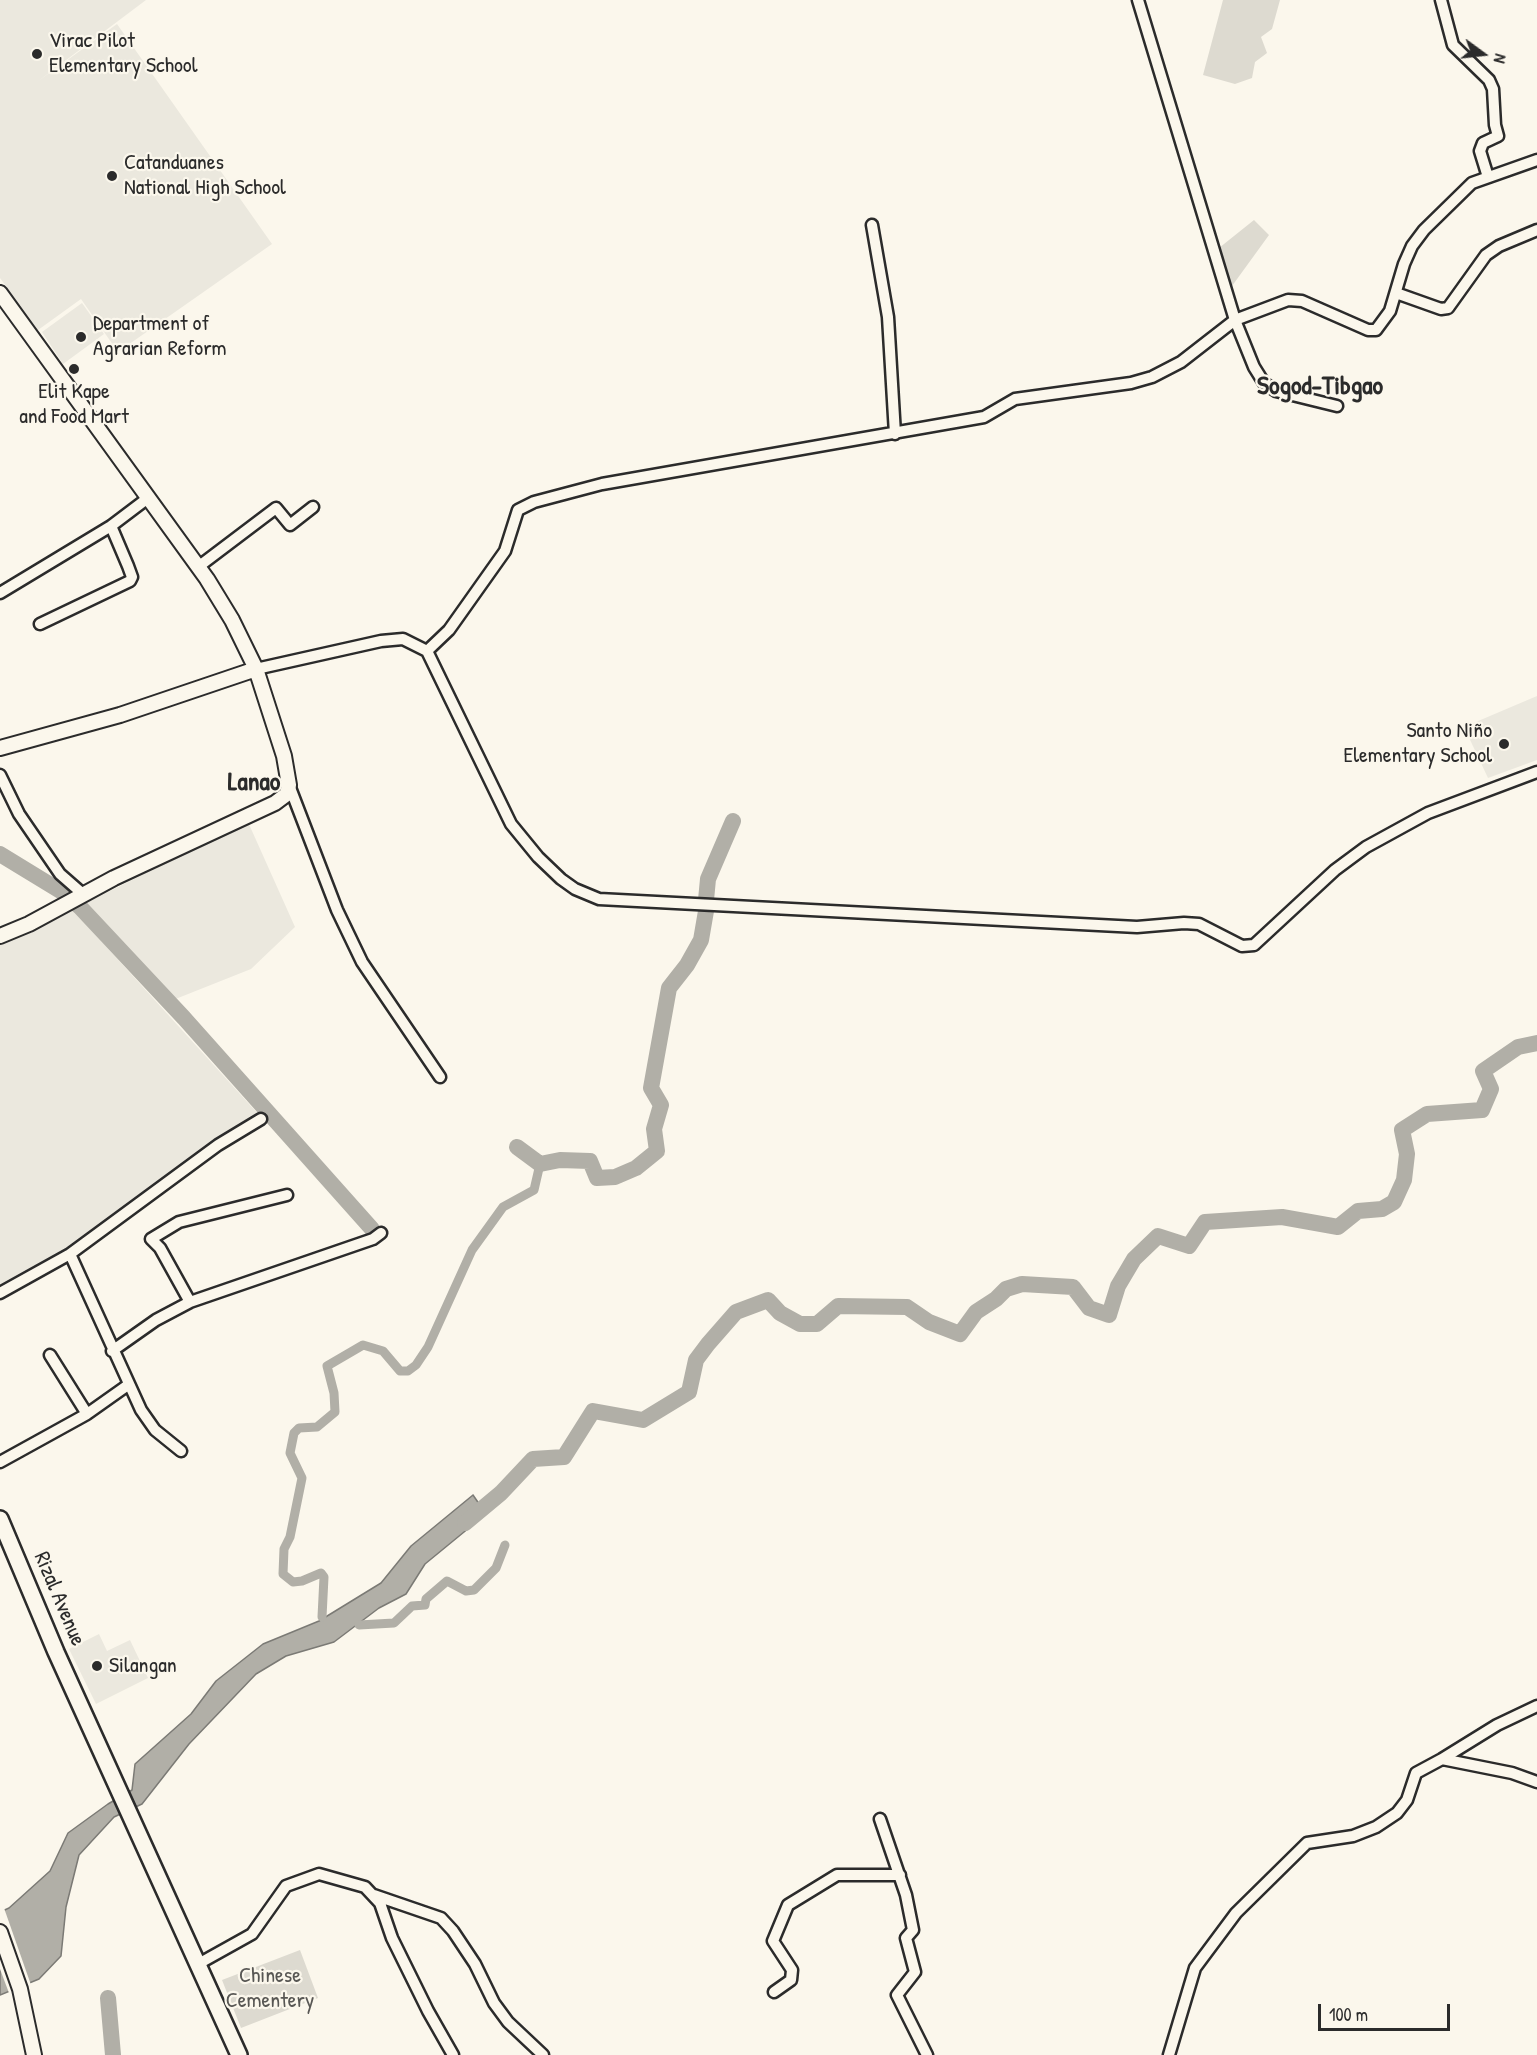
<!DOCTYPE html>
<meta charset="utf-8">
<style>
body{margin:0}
#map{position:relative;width:1537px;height:2055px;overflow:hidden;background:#fbf7ec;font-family:"Patrick Hand",sans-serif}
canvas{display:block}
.north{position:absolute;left:1453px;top:24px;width:60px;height:60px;-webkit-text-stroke:4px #fbf7ec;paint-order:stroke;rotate:105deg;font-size:16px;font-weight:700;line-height:24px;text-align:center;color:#2b2b2b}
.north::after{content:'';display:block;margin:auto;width:21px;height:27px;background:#2b2b2b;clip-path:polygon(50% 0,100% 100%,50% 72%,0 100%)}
.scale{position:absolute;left:1318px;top:2004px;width:132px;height:27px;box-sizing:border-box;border:3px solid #2b2b2b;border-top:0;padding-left:8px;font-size:18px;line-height:21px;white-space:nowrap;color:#2b2b2b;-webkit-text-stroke:4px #fbf7ec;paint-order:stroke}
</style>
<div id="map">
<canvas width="1537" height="2055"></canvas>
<div class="north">N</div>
<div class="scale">100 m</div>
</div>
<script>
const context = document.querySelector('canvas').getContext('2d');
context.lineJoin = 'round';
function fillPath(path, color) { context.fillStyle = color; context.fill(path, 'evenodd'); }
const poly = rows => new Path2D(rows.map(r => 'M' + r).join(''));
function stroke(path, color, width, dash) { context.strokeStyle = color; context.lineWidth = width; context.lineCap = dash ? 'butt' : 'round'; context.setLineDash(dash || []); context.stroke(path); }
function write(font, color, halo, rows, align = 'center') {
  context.font = font + ' "Patrick Hand",sans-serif'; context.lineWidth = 4.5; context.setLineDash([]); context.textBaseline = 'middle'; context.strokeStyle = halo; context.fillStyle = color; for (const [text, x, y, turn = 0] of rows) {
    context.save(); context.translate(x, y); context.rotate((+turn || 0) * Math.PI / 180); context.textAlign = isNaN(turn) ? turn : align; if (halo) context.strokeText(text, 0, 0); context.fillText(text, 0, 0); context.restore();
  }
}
fillPath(poly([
 [0,0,146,0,37,82,117,24,272,244,118,352,81,299,38,330,0,278],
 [82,303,104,334,63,364,42,332],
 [1537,696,1537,760,1488,778,1464,727],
 [248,822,295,927,251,969,173,1000,86,903],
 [73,910,260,1116,69,1250,0,1289,0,944],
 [99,1634,107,1651,130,1640,148,1678,96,1704,69,1649]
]), '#ebe8de');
fillPath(poly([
 [1223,0,1280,0,1272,29,1261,37,1267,53,1255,62,1252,78,1235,84,1203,75],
 [1254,220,1269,235,1232,286,1219,248],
 [300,1950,318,1998,241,2028,222,1980]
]), '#dddad0');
const water = poly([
 [473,1495,486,1514,425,1564,406,1594,379,1608,334,1642,286,1656,256,1674,189,1744,142,1804,114,1817,79,1855,66,1907,61,1956,39,1979,0,1995,0,1912,9,1908,50,1871,68,1833,108,1804,132,1790,135,1764,191,1714,216,1681,263,1644,319,1621,381,1583,411,1546,473,1495]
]);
fillPath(water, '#b1afa7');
stroke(water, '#7b7a75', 1.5);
fillPath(poly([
 [4,1908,31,1985,9,1993,0,1969,0,1910]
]), '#fbf7ec');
stroke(poly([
 [322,1617,324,1577,321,1573,302,1581,293,1582,283,1574,284,1549,290,1537,302,1478,290,1453,294,1433,299,1428,317,1427,335,1412,334,1393,327,1366,363,1345,383,1351,400,1371,408,1371,416,1365,428,1347,472,1250,503,1207,534,1190,540,1164],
 [359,1625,394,1623,412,1606,425,1605,426,1599,447,1581,466,1591,474,1590,496,1568,505,1545]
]), '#b1afa7', 9);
stroke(poly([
 [0,854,67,895,80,907,184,1018,372,1229],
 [706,900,708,879,733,821],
 [517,1147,540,1164,560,1160,590,1161,597,1178,615,1177,636,1168,657,1151,654,1129,661,1105,651,1088,669,988,687,965,701,940,706,911],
 [465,1523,501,1493,533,1459,564,1457,593,1411,643,1420,689,1392,696,1360,708,1344,736,1312,768,1300,780,1313,800,1324,817,1324,838,1306,907,1307,929,1322,960,1334,976,1312,996,1299,1006,1289,1022,1284,1073,1287,1089,1308,1109,1315,1118,1286,1134,1259,1158,1236,1189,1246,1205,1222,1282,1217,1338,1227,1358,1211,1382,1209,1394,1202,1404,1180,1407,1154,1402,1130,1427,1114,1482,1110,1491,1089,1483,1071,1518,1047,1537,1043],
 [108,1998,113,2055]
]), '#b1afa7', 16);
const street = poly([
 [1138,0,1235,320,1254,367,1264,383,1276,391,1337,406],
 [1441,0,1453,45,1489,80,1493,89,1495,125,1498,136,1483,143,1480,151,1488,177],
 [872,225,888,317,895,434],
 [1396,293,1441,309,1448,308,1486,255,1499,246,1537,230],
 [198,567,276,508,290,525,313,507],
 [0,593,111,526,148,498],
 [40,624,130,581,132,577,128,566,111,526],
 [427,651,449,630,505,551,518,510,534,502,602,484,984,417,1015,399,1131,383,1152,377,1181,362,1235,320,1288,300,1302,301,1368,330,1376,330,1390,311,1404,264,1412,246,1424,230,1472,183,1537,160],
 [256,669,381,641,403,639,427,651,511,824,538,857,561,879,575,889,599,899,1137,927,1184,923,1199,924,1242,946,1254,945,1335,870,1366,847,1428,813,1537,772],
 [0,775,19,814,60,874,84,895],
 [289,785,337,910,362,962,440,1077],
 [70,1254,141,1410,155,1430,181,1451],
 [0,1293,70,1254,218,1145,261,1119],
 [190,1302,160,1248,151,1239,179,1222,287,1195],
 [112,1351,156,1320,190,1302,373,1239,381,1233],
 [50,1355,87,1414],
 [0,1462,87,1414,128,1385],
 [1442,1759,1497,1725,1537,1706],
 [880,1819,906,1895,913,1930,906,1938,915,1972,897,1995,927,2055],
 [374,1895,441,1918,453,1931,475,1964,494,2003,508,2022,543,2055],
 [200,1963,252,1934,286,1886,319,1874,365,1887,380,1903,392,1938,428,2011,453,2055],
 [774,1992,791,1980,792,1970,773,1941,788,1905,837,1875,900,1875],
 [1169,2055,1195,1968,1236,1913,1307,1843,1353,1836,1376,1827,1397,1813,1407,1800,1416,1773,1442,1759,1512,1773,1537,1782]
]);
const secondary = poly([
 [0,293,207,579,232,620,256,669,284,756,289,785,287,794,275,803,114,878,29,924,0,936],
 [0,748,120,715,256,669],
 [0,1932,20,1989,34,2055]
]);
const primary = poly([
 [0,1519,56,1652,239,2055]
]);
stroke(street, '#2b2b2b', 15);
stroke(secondary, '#2b2b2b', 18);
stroke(primary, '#2b2b2b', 20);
stroke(street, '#fbf7ec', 10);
stroke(secondary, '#fbf7ec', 14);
stroke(primary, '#fbf7ec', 15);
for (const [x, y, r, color] of [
 [37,54,6,"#2b2b2b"],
 [112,176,6,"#2b2b2b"],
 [81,337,6,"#2b2b2b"],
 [74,369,6,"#2b2b2b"],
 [1504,744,6,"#2b2b2b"],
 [97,1666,6,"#2b2b2b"]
]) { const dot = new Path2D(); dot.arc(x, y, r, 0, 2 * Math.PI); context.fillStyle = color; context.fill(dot); stroke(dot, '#fbf7ec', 2); }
write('22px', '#2b2b2b', '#fbf7ec', [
 ["Virac Pilot",49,41],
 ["Elementary School",49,66],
 ["Catanduanes",124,163],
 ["National High School",124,188],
 ["Department of",93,324],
 ["Agrarian Reform",93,349],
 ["Elit Kape",74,392,"center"],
 ["and Food Mart",74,417,"center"],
 ["Santo Niño",1492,731,"right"],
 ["Elementary School",1492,756,"right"],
 ["Silangan",109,1666]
], 'left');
write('22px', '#2b2b2b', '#fbf7ec', [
 ["Rizal Avenue",59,1599,67]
]);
write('22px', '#585754', '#fbf7ec', [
 ["Chinese",270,1976],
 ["Cementery",270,2001]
]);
write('bold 26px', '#2b2b2b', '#fbf7ec', [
 ["Sogod-Tibgao",1320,387],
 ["Lanao",254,783]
]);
</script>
